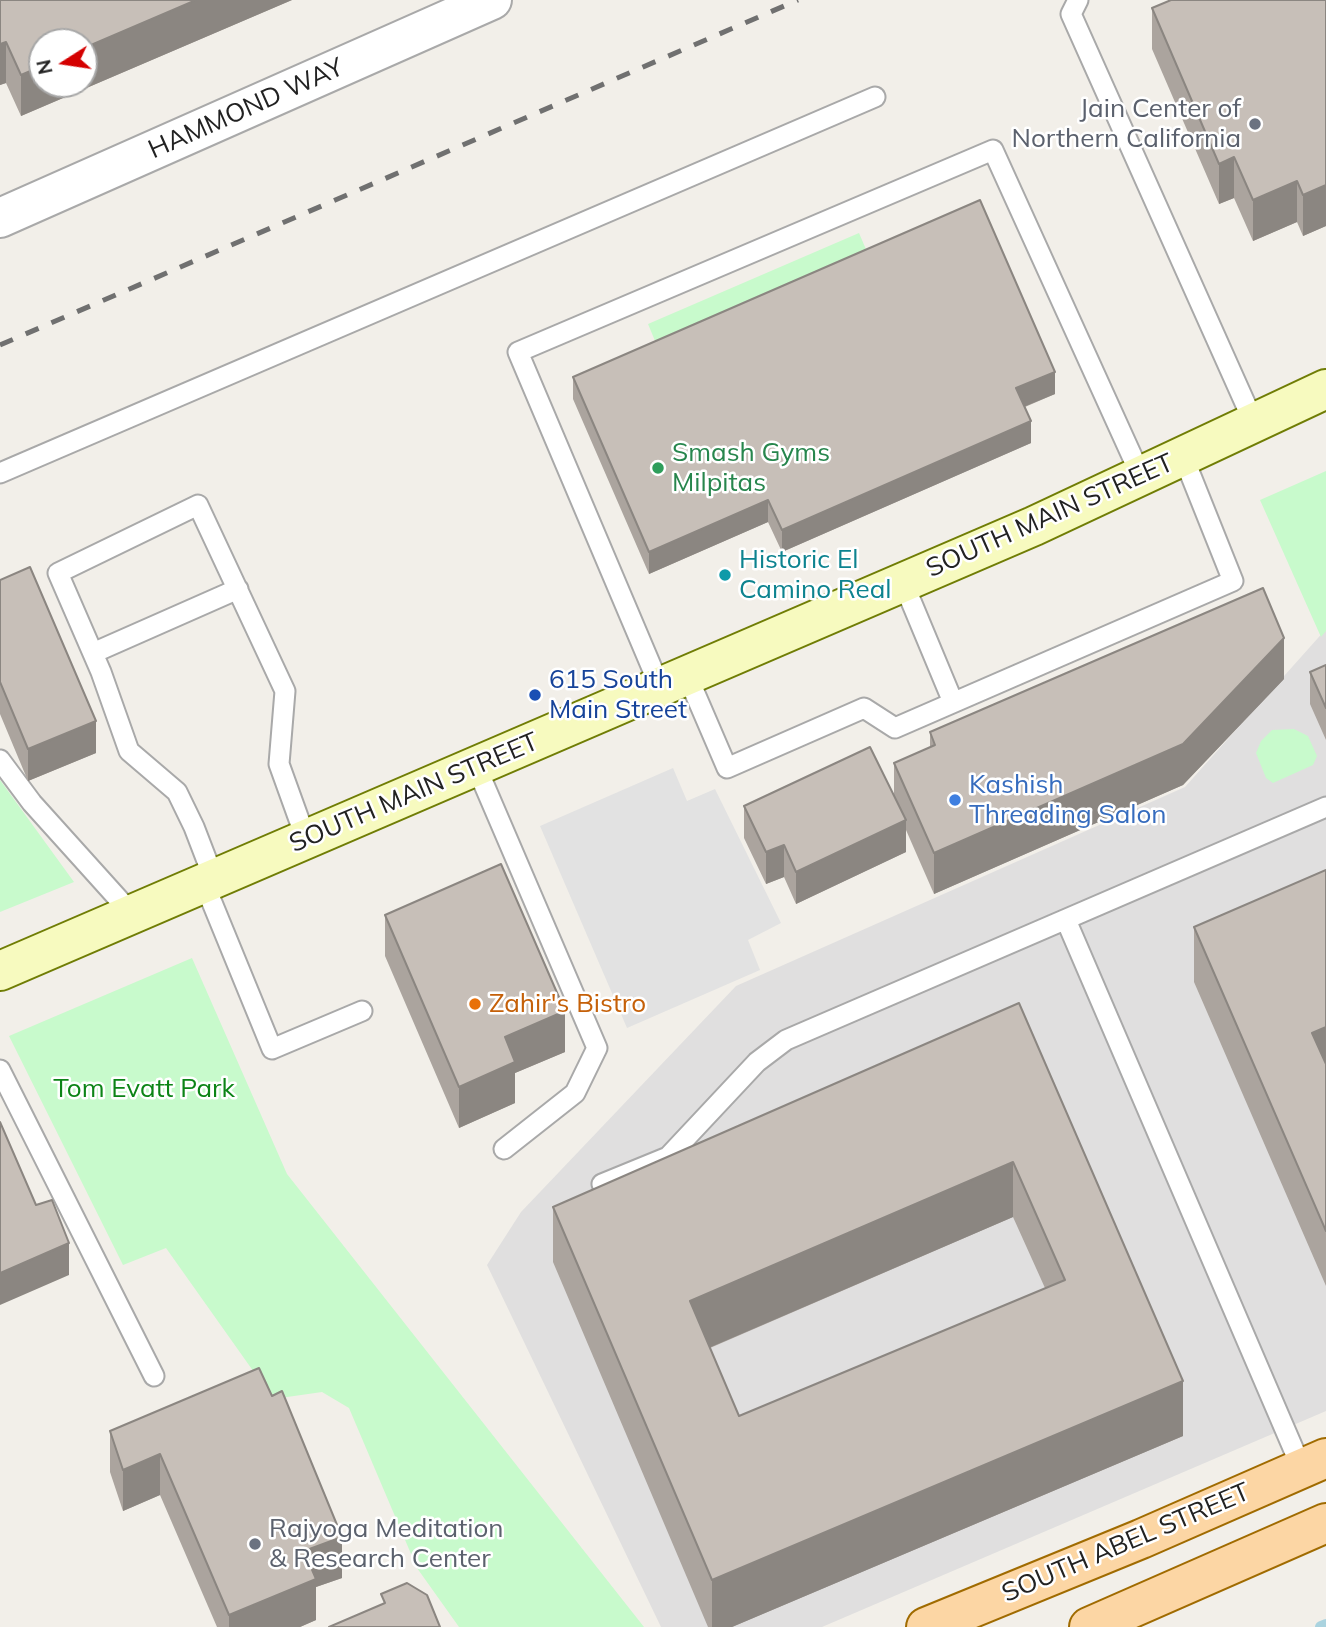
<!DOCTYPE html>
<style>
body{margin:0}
#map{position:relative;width:1326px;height:1627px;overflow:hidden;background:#f2efe9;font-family:Mulish,sans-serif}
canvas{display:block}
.north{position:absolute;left:28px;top:28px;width:70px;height:70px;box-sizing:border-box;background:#fff;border:2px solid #a7a7a7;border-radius:50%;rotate:258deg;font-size:19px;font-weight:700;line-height:28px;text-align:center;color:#222}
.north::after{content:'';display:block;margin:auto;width:24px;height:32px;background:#d40000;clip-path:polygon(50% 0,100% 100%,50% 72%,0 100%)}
</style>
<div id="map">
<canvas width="1326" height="1627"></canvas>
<div class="north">N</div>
</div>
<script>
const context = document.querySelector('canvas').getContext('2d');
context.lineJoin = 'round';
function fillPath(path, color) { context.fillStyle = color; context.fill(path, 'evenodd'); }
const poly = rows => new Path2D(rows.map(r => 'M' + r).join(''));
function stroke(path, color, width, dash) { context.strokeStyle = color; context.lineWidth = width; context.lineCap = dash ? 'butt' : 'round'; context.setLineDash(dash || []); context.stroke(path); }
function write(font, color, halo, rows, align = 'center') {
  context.font = font + ' Mulish,sans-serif'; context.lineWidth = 5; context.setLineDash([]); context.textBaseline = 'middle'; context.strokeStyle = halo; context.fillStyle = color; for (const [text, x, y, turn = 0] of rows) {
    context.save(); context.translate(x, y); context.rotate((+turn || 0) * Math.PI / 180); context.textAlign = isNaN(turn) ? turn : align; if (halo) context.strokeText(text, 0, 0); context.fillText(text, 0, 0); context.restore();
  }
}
fillPath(poly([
 [1326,629,1326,1411,822,1627,661,1627,487,1265,521,1212,736,986,1185,787]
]), '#e0dfdf');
fillPath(poly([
 [859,233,874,268,663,360,648,324],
 [1326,471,1326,631,1321,637,1260,500],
 [1294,729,1308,736,1317,756,1313,765,1273,783,1266,778,1256,753,1261,741,1272,730],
 [0,780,74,882,0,912],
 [192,958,287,1174,644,1627,459,1627,417,1568,349,1408,322,1392,273,1399,166,1248,123,1265,9,1036]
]), '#c8facc');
fillPath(poly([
 [673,768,687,801,715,789,781,923,748,940,760,970,627,1028,540,826]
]), '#e2e2e2');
stroke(poly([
 [1321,1627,1326,1625]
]), '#aad3df', 12);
const service = poly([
 [1078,0,1071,14,1254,423],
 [0,473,875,97],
 [903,582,953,702],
 [93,653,238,589],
 [687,675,727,768,864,708,895,728,1233,581,1183,456],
 [660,687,518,352,993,150,1141,476],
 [0,760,32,803,132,914],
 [476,766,597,1048,575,1093,504,1149],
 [214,879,194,827,177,792,129,751,101,672,58,573,198,505,285,691,279,764,306,839],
 [204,883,272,1049,362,1011],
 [1066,920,1302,1469],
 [0,1070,154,1376],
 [602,1184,668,1157,757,1062,786,1040,1326,807]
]);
const minor = poly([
 [0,218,492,0]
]);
const secondary = poly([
 [0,971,1034,526,1326,389]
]);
const primary = poly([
 [926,1627,1141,1539,1326,1458],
 [1089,1627,1326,1523]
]);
stroke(service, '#a9a9a9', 23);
stroke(minor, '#a9a9a9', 42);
stroke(secondary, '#707d05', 42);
stroke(primary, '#a06b00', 42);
stroke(service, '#fff', 19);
stroke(minor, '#fff', 38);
stroke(secondary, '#f7fabf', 38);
stroke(primary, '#fcd6a4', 38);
stroke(poly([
 [0,345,798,0]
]), '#707070', 5, [14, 14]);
fillPath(poly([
 [0,0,292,0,21,116,6,83,0,85],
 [1326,0,1326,226,1303,236,1297,222,1253,241,1234,198,1219,204,1152,49,1152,8],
 [573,377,1055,394,1025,407,1031,443,782,552,768,522,649,574,573,399],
 [0,580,96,753,28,781,0,714],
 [1326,665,1326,740,1310,704,1310,672],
 [1284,679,1183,785,934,894,906,830,906,852,796,904,784,877,766,884,744,838,744,806,894,796,894,763,930,747,930,732],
 [1326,870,1326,1286,1194,982,1194,927],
 [385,915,565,1052,515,1073,515,1103,459,1128,385,956],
 [1019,1003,1183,1436,732,1627,708,1627,553,1262,553,1207],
 [1013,1217,1045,1288,739,1416,710,1348],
 [259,1368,342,1578,316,1587,316,1620,300,1627,217,1627,160,1495,123,1511,110,1472,110,1431]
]), '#aba49e');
fillPath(poly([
 [196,0,292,0,21,116,21,75,42,66,42,84,84,84,84,48],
 [6,42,6,83,0,85,0,44],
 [1234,157,1234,198,1219,204,1219,164],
 [1297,181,1297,222,1253,241,1253,200],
 [1326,185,1326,226,1303,236,1303,195],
 [1055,372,1055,394,1016,410,1016,388],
 [1031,421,1031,443,782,552,782,530],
 [768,500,768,522,649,574,649,552],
 [1284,638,1284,679,1183,785,934,894,934,853],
 [96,721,96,753,28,781,28,749],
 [906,820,906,852,796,904,796,872],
 [784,845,784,877,766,884,766,852],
 [565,1011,565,1052,515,1073,515,1103,459,1128,459,1087,505,1037],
 [1326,1027,1326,1082,1312,1033],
 [1013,1162,1013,1217,690,1356,690,1301],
 [69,1243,69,1275,0,1305,0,1273],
 [1183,1381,1183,1436,732,1627,712,1627,712,1580],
 [160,1454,160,1495,123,1511,123,1470],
 [342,1537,342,1578,316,1587,316,1620,300,1627,229,1627,229,1615,304,1551]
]), '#8b8681');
const building = poly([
 [0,0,196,0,84,48,84,42,42,42,42,66,21,75,6,42,0,44,0,0],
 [1171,0,1326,0,1326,185,1303,195,1297,181,1253,200,1234,157,1219,164,1152,8,1171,0],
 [980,200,1055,372,1016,388,1031,421,782,530,768,500,649,552,573,377,980,200],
 [30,567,96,721,28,749,0,682,0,580,30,567],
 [1263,588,1284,638,1183,744,934,853,894,763,935,745,930,732,1263,588],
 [1326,665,1326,708,1310,672,1326,665],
 [870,747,906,820,796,872,784,845,766,852,744,806,870,747],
 [501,864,565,1011,505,1037,515,1062,459,1087,385,915,501,864],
 [1326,870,1326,1027,1312,1033,1326,1064,1326,1231,1194,927,1326,870],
 [1019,1003,1183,1381,712,1580,553,1207,1019,1003],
 [1013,1162,1065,1280,739,1416,690,1301,1013,1162],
 [0,1122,36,1205,52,1200,69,1243,0,1273,0,1122],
 [259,1368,272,1396,282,1391,342,1537,304,1551,316,1579,229,1615,160,1454,123,1470,110,1431,259,1368],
 [407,1583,427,1595,440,1627,329,1627,385,1603,381,1594,407,1583]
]);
fillPath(building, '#c7bfb8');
stroke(building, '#8b8681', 2);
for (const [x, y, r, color] of [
 [1255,124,7,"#6b7280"],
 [658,468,7,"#2e9e5b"],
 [725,575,7,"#0f9aa8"],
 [535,695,7,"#1a4fb4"],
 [955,800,7,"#3f7fe0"],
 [475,1004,7,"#e8710a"],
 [255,1544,7,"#6b7280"]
]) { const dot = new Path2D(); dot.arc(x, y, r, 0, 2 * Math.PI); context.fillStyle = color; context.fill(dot); stroke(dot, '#fff', 2.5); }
write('26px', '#222', '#fff', [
 ["HAMMOND WAY",246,109,-24],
 ["SOUTH MAIN STREET",1050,516,-24],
 ["SOUTH MAIN STREET",414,793,-23],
 ["SOUTH ABEL STREET",1126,1543,-23]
]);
write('26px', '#5b616d', '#fff', [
 ["Jain Center of",1241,109],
 ["Northern California",1241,139],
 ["Rajyoga Meditation",269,1529,"left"],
 ["& Research Center",269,1559,"left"]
], 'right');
write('26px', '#27864d', '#fff', [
 ["Smash Gyms",672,453],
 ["Milpitas",672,483]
], 'left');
write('26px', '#0d838f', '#fff', [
 ["Historic El",739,560],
 ["Camino Real",739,590]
], 'left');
write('26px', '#164399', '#fff', [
 ["615 South",549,680],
 ["Main Street",549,710]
], 'left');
write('26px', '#366cbe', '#fff', [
 ["Kashish",969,785],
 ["Threading Salon",969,815]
], 'left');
write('26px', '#c56008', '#fff', [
 ["Zahir's Bistro",489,1004]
], 'left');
write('26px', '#0c8416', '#fff', [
 ["Tom Evatt Park",144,1089]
]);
</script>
